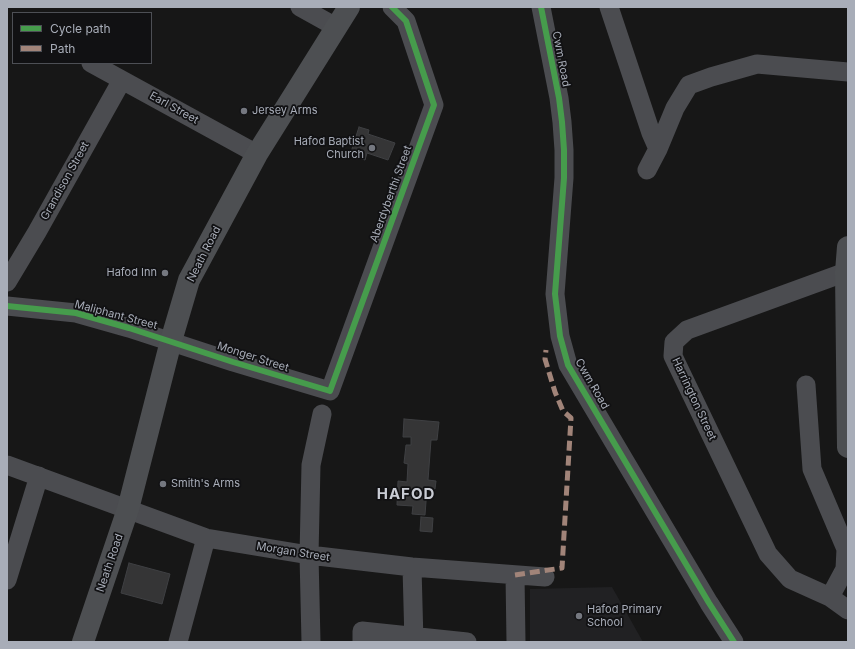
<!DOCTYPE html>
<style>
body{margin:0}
#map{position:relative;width:855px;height:649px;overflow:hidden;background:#171717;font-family:Inter,sans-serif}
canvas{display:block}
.frame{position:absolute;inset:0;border:8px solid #a8adb8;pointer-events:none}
.legend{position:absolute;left:12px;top:12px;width:140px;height:52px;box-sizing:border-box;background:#111113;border:1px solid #4d4f55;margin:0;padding:5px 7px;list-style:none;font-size:12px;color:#a8adb8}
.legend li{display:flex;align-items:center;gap:8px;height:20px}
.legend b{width:20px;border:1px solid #4d4f55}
</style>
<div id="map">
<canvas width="855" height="649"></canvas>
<div class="frame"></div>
<ul class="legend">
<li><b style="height:5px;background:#469c4c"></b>Cycle path</li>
<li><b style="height:5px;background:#a18479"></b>Path</li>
</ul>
</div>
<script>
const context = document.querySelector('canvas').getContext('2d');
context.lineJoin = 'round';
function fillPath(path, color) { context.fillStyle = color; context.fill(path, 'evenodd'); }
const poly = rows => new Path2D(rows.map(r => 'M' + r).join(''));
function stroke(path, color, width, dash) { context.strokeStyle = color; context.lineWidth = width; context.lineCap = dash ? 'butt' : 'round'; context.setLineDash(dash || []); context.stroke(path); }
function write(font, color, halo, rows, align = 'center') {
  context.font = font + ' Inter,sans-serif'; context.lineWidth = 3.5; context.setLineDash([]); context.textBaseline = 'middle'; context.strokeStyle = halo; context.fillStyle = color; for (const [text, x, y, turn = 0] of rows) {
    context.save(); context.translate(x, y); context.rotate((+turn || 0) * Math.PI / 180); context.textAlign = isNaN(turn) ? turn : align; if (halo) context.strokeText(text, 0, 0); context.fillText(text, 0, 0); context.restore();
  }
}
fillPath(poly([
 [612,587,643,642,530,642,530,589]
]), '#212123');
const building = poly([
 [359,127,369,130,368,134,395,143,388,160,367,153,365,160,350,155,359,127],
 [404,419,439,422,437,440,431,440,428,480,436,481,435,489,427,488,425,515,412,514,413,506,397,505,398,481,407,482,408,464,404,463,406,445,411,445,411,437,403,437,404,419],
 [421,517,433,518,432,532,420,531,421,517],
 [129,563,170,574,162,604,121,593,129,563]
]);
fillPath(building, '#353536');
stroke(building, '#3f4043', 1);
stroke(poly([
 [300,7,336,27],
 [541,7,559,98,562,122,564,150,564,178,555,294,560,336,568,365,709,603,734,642],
 [609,7,651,133,658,149],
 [91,63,257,154],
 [647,170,658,149,675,108,689,85,711,77,757,64,848,72],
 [846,272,687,330,674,342,673,356,768,554,790,579,830,597,848,610],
 [7,282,37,232,122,80],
 [7,306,76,313,129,328,233,362,330,391,434,105,406,21,392,7],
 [806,385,812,469,846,549,845,569,830,597],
 [7,465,206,538,309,555,412,567,545,577],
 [412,567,414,642],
 [515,575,516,642],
 [7,580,39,476],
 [178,642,206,538],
 [311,642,309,555,311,465,322,414],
 [362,642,362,631,467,642]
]), '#4b4c50', 19);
stroke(poly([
 [848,247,846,272,848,447],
 [83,642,128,509,171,341,189,280,257,154,349,7]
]), '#4d4f52', 22);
stroke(poly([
 [515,575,562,568,571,418,563,411,555,392,545,359,546,350]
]), '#a18479', 5, [10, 5]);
stroke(poly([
 [541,7,559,98,562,122,564,150,564,178,555,294,560,336,568,365,709,603,734,642],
 [7,306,76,313,129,328,233,362,330,391,434,105,406,21,392,7]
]), '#469c4c', 6);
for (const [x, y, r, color] of [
 [244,111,4,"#757880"],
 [372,148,4,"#757880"],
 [165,273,4,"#757880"],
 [163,484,4,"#757880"],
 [579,616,4,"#757880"]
]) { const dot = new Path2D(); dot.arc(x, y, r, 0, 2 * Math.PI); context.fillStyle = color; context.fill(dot); stroke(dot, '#111113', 1.5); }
write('11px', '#a8adb8', '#111113', [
 ["Cwm Road",561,59,79],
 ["Earl Street",174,108,29],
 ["Grandison Street",65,181,-61],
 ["Aberdyberthi Street",391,194,-70],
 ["Neath Road",204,254,-63],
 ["Maliphant Street",116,315,15],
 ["Monger Street",253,357,18],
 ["Cwm Road",592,384,60],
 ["Harrington Street",694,399,65],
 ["Morgan Street",293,552,9],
 ["Neath Road",110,563,-71]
]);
write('11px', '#a8adb8', '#111113', [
 ["Jersey Arms",252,111],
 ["Hafod Baptist",364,142,"right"],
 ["Church",364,155,"right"],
 ["Hafod Inn",157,273,"right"],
 ["Smith's Arms",171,484],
 ["Hafod Primary",587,610],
 ["School",587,623]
], 'left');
context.letterSpacing = '1px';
write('bold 15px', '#c9ccd4', '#111113', [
 ["HAFOD",406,494]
]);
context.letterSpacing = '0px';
</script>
